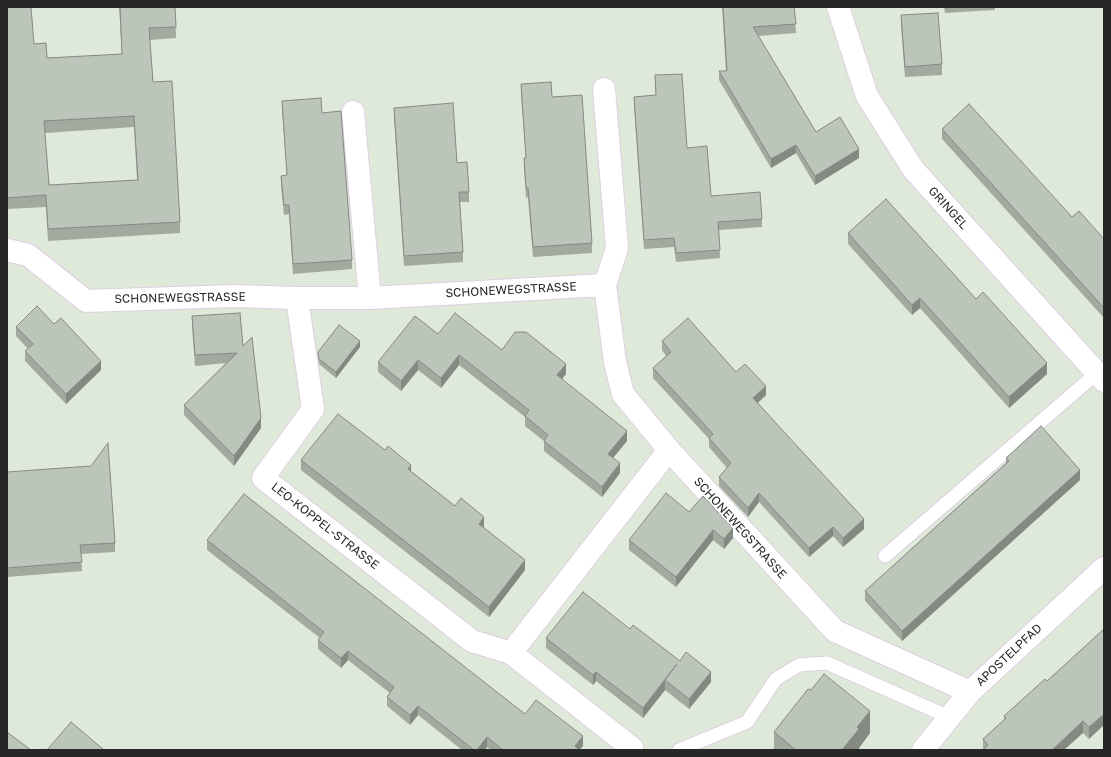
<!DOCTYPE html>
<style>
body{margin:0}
#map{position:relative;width:1111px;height:757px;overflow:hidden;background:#dee9d9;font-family:"Golos Text",sans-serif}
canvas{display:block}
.frame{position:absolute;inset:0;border:8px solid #272727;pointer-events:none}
</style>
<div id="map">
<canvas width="1111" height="757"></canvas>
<div class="frame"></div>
</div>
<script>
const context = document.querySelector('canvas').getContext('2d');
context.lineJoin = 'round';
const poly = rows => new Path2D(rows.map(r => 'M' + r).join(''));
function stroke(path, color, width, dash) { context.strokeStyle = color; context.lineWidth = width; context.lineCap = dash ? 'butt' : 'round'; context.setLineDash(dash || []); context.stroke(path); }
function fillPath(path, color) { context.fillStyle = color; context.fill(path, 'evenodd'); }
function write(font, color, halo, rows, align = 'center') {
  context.font = font + ' "Golos Text",sans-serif'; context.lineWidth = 3.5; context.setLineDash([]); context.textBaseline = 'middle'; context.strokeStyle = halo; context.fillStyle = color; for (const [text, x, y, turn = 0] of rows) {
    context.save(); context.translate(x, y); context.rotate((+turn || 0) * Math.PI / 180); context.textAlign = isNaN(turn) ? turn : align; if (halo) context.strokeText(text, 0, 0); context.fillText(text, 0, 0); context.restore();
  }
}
const service = poly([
 [885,556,1097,373],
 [679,750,747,722,776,679,799,665,827,663,949,717]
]);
const minor = poly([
 [838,7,867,96,913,169,1104,381],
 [604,89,617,248,605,285],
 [353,112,370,298],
 [7,250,28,255,86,301,234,296,297,298,370,298,605,285,615,362,623,394,669,450,835,631,970,692],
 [297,298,313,409,263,478,472,641,511,653,669,450],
 [511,653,632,748]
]);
const tertiary = poly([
 [923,750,970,692,1104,568]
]);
stroke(service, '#dfcee0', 15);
stroke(minor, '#dfcee0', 24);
stroke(tertiary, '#dfcee0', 24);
stroke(service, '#fff', 13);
stroke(minor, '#fff', 22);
stroke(tertiary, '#fff', 22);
fillPath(poly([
 [7,7,34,44,47,58,122,54,119,7,175,7,176,38,150,40,153,82,180,222,180,233,48,241,46,207,7,209],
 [134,127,137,180,49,185,45,133],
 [722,7,794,7,796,33,758,36,816,132,859,158,815,185,796,153,771,168,719,80,719,71,726,71],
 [944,7,995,7,995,10,945,13],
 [901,15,942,64,942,75,905,77,901,25],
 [655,75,687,148,711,196,762,219,762,227,719,230,720,258,676,262,674,247,644,249,634,105,634,97,656,95],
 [521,84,552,97,592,243,592,253,533,257,528,197,526,198,524,168,524,158,526,158,521,94],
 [282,101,322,113,352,260,352,269,293,274,289,214,284,215,281,186,281,176,287,175,282,110],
 [394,108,457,163,469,192,469,202,460,202,463,252,463,262,404,266,394,117],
 [942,129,1104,239,1104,318,942,139],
 [848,233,976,299,1047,374,1009,408,920,308,912,315,848,244],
 [192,316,243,346,261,428,234,466,184,415,184,405,226,363,195,366,192,326],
 [54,324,101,370,66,404,25,361,25,351,28,349,16,336,16,327],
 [438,334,502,350,566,374,562,379,627,441,613,458,620,473,602,497,544,451,544,441,525,426,525,417,459,365,441,388,418,370,401,391,378,372,378,362],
 [662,341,736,372,766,395,758,403,864,529,843,547,833,536,809,557,759,502,748,517,719,486,719,477,727,468,709,447,709,439,653,378,653,368,666,356,662,350],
 [360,347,336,378,319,364,318,352],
 [1006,458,1080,480,902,641,865,601,865,591,1006,463],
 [301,460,411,471,455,506,484,526,483,527,525,570,489,617,301,470],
 [7,472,115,543,115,552,81,554,82,571,7,577],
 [689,512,733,538,724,549,713,540,676,587,629,550,629,540],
 [207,540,525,714,583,746,579,750,491,750,487,747,485,750,462,750,418,715,410,725,387,706,387,697,390,693,348,660,341,668,318,649,318,640,320,638,207,550],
 [630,629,711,682,689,709,665,690,643,718,596,681,593,685,546,648,546,638],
 [1104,629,1089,739,1083,733,983,750,983,739,1004,720,1004,716,1047,681],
 [774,732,870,733,859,748,859,750,774,750]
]), '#a2a99f');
fillPath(poly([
 [796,145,796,153,771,168,771,159],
 [859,149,859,158,815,185,815,176],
 [920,298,920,308,912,315,912,305],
 [360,341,360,347,336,378,336,372],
 [459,355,459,365,441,388,441,378],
 [418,360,418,370,401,391,401,381],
 [101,361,101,370,66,404,66,394],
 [1047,363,1047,374,1009,408,1009,397],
 [566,364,566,374,557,385,557,375],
 [766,386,766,395,753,407,753,398],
 [261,418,261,428,234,466,234,456],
 [627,431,627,441,608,464,608,454],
 [620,463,620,473,602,497,602,487],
 [411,465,411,475,408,469],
 [1080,470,1080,480,902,641,902,631],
 [759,493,759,502,748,517,748,508],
 [484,517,484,526,479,533,479,524],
 [864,519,864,529,843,547,843,538],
 [833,527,833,536,809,557,809,548],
 [733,528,733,538,724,549,724,539],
 [713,530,713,540,676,587,676,577],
 [525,560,525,570,489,617,489,607],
 [348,651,348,660,341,668,341,658],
 [677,664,665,680,665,690,643,718,643,708],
 [596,672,596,681,593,685,593,675],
 [711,672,711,682,689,709,689,699],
 [418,706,418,715,410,725,410,715],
 [870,711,870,733,859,748,859,750,842,750,857,727],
 [1104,714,1104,725,1089,739,1089,727],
 [1083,721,1083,733,1064,750,1052,750],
 [583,736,583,746,579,750,575,746],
 [487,737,487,747,485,750,477,750]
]), '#848a82');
const building = poly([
 [7,7,31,7,34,44,46,43,47,58,122,54,120,7,175,7,176,27,149,28,153,82,172,81,180,222,48,229,46,195,7,198,7,7],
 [134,116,138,180,49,185,44,121,134,116],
 [723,7,794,7,796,24,753,27,816,132,840,117,859,149,815,176,796,145,771,159,719,71,727,71,723,7],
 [945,7,957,7,945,8,945,7],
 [938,13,942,64,905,67,901,15,938,13],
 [682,74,687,148,707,146,711,196,760,192,762,219,718,222,720,250,676,253,674,238,644,240,634,97,656,95,655,75,682,74],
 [551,82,552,97,582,95,592,243,533,247,528,188,526,188,524,158,526,158,521,84,551,82],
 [321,98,322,113,341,111,352,260,293,264,289,205,284,205,281,176,287,175,282,101,321,98],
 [453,103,457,163,467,162,469,192,459,192,463,252,404,256,394,108,453,103],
 [969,104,1072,217,1079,211,1104,239,1104,308,942,129,969,104],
 [886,199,976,299,983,292,1047,363,1009,397,920,298,912,305,848,233,886,199],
 [37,306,54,324,61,318,101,361,66,394,25,351,33,344,16,327,37,306],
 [240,313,243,346,252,337,261,418,234,456,184,405,237,353,195,355,192,316,240,313],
 [455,313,502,350,515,332,526,332,566,364,557,375,627,431,608,454,620,463,602,487,544,441,548,435,525,416,529,410,459,355,441,378,418,360,401,381,378,362,415,316,438,334,455,313],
 [688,318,736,372,745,364,766,386,753,398,864,519,843,538,833,527,809,548,759,493,748,508,719,477,731,463,709,438,713,434,653,368,671,352,662,341,688,318],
 [339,325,360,341,336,372,319,359,318,352,339,325],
 [338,414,385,450,388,446,411,465,408,469,455,506,461,498,484,517,479,524,525,560,489,607,301,460,338,414],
 [1041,426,1080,470,902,631,865,591,1009,461,1006,458,1041,426],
 [108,443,115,543,80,545,82,562,7,568,7,472,91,466,108,443],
 [666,493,689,512,703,496,733,528,724,539,713,530,676,577,629,540,666,493],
 [244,494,525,714,536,700,583,736,575,746,579,750,503,750,487,737,477,750,474,750,418,706,410,715,387,697,394,687,348,651,341,658,318,640,324,632,207,540,244,494],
 [583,592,630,629,633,625,680,661,686,652,711,672,689,699,665,680,677,664,643,708,596,672,593,675,546,638,583,592],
 [1104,629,1104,714,1089,727,1083,721,1052,750,983,750,988,745,983,739,1006,718,1004,716,1045,679,1047,681,1104,629],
 [824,674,870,711,857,727,859,729,842,750,796,750,774,732,808,689,811,690,824,674],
 [71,722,104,750,47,750,71,722],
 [7,732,31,750,7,750,7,732]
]);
fillPath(building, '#bcc5b9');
stroke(building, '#848a82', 1);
write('12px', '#272727', '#fff', [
 ["GRINGEL",948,208,48],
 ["SCHONEWEGSTRASSE",511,290,-3],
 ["SCHONEWEGSTRASSE",180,298,-1],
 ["LEO-KOPPEL-STRASSE",325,526,38],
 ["SCHONEWEGSTRASSE",740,528,48],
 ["APOSTELPFAD",1009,655,-43]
]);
</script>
